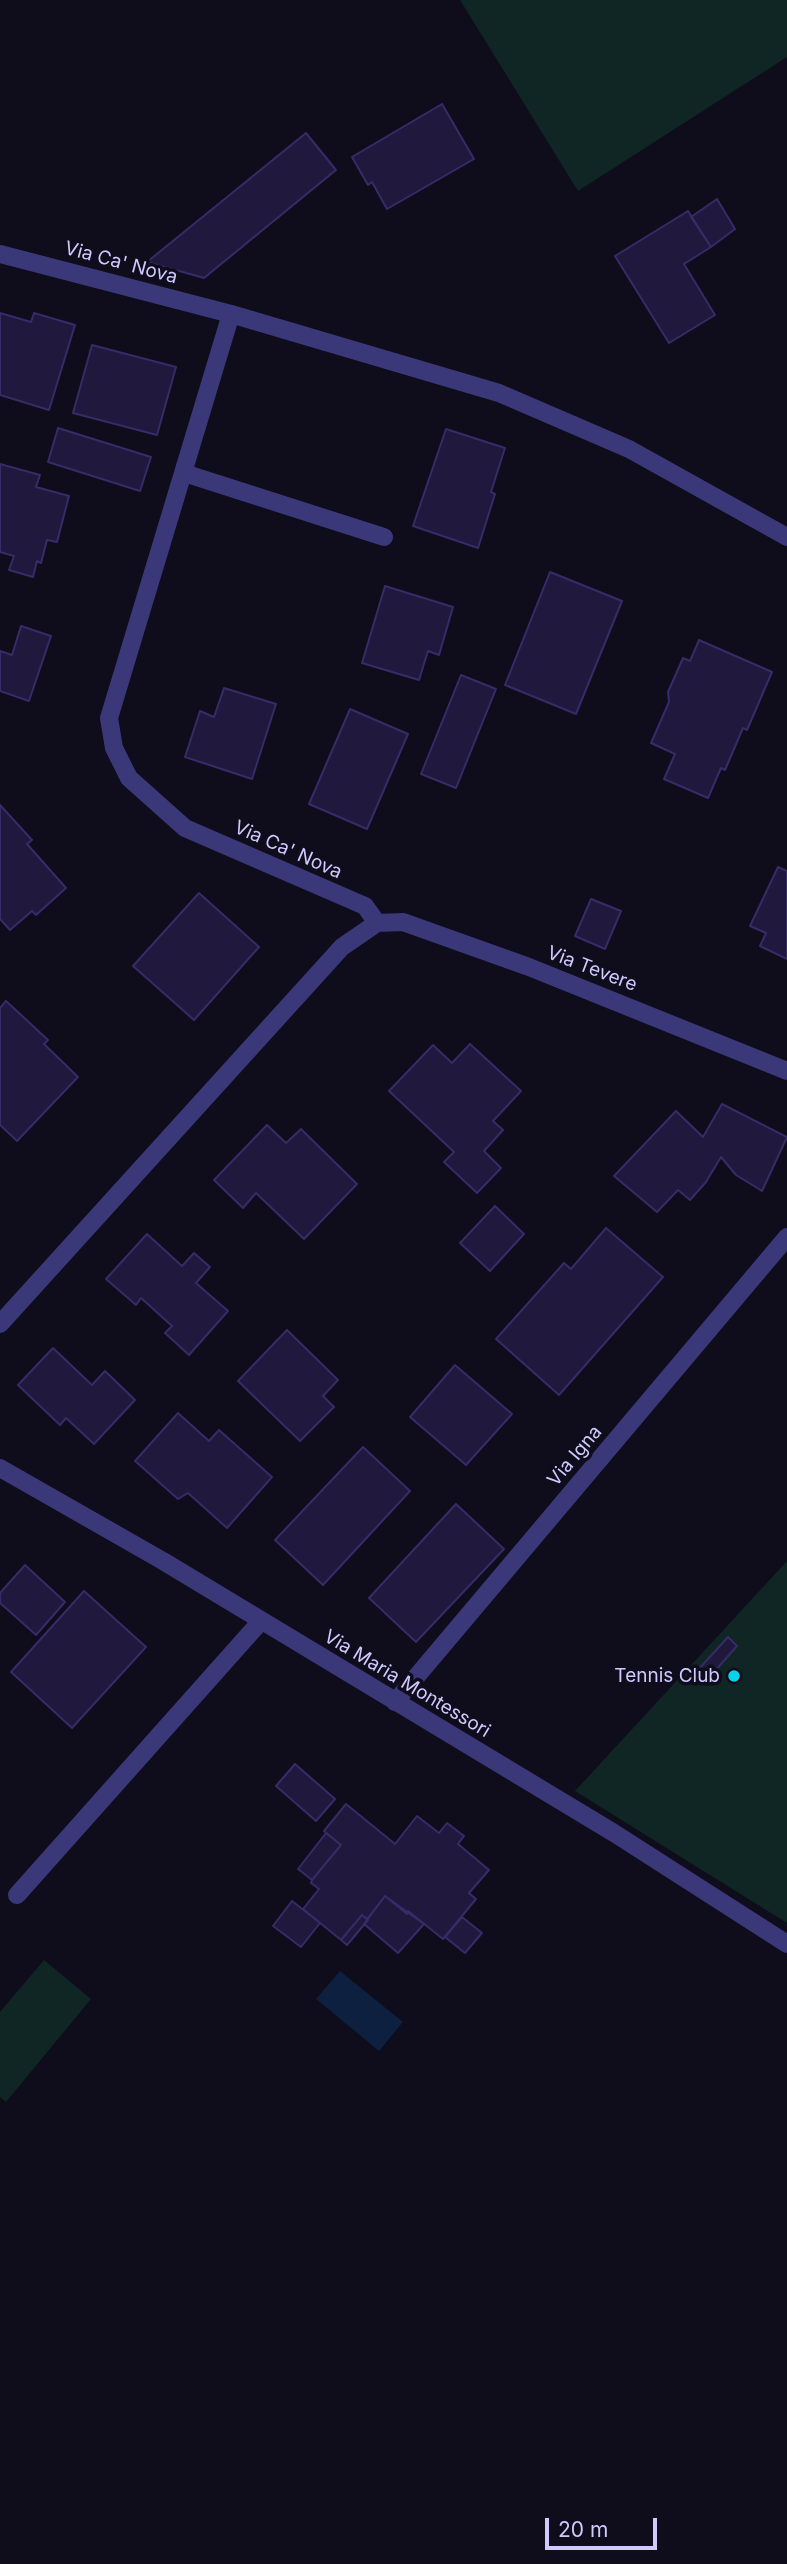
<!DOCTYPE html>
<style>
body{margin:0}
#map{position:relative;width:787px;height:2564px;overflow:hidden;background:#0f0c1c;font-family:Inter,sans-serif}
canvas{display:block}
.scale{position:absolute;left:545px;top:2518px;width:112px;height:32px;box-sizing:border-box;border:4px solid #cfc9fd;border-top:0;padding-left:9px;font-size:21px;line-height:24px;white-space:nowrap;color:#cfc9fd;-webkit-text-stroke:5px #0f0c1c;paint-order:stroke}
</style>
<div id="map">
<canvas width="787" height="2564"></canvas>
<div class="scale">20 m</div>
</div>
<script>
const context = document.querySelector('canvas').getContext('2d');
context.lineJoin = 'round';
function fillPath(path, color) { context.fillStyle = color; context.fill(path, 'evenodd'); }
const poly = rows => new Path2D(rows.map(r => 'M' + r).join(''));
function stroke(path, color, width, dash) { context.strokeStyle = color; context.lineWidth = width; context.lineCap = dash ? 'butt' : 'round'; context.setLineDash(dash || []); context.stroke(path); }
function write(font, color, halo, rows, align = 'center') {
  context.font = font + ' Inter,sans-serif'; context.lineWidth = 7; context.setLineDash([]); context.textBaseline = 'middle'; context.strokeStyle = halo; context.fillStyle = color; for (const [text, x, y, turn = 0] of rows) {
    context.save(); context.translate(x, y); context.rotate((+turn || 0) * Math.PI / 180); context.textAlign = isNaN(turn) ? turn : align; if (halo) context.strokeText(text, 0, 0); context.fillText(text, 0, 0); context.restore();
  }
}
fillPath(poly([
 [460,0,787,0,787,57,578,191],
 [787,1561,787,1923,575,1791],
 [44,1960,91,1999,6,2102,0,2097,0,2012]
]), '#0f2625');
fillPath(poly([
 [340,1971,403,2022,379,2051,316,1999]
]), '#0d203f');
const building = poly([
 [442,104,474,159,387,209,372,182,368,185,352,157,442,104],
 [306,133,336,170,204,278,147,262,306,133],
 [717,199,735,229,711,247,691,217,717,199],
 [688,211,711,247,684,264,715,315,669,343,615,256,688,211],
 [0,313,31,322,34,313,75,325,49,410,0,395,0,313],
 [92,345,176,367,157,435,73,413,92,345],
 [58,428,151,457,140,491,48,462,58,428],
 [446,429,505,448,491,492,495,494,478,548,413,526,446,429],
 [0,464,40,475,36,487,69,496,57,542,47,540,41,563,37,561,33,577,9,570,14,556,0,552,0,464],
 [550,572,622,601,576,714,505,685,550,572],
 [385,586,453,607,439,655,428,651,419,680,362,663,385,586],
 [21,626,51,636,29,701,0,691,0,651,12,655,21,626],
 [699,640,772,672,747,730,743,728,725,770,721,768,708,798,664,779,675,754,651,743,669,702,668,692,683,658,690,661,699,640],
 [461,675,496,689,456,788,421,774,461,675],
 [224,688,276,704,252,779,185,757,200,711,214,717,224,688],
 [350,709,408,734,367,829,309,804,350,709],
 [0,805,32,840,27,844,66,888,36,915,32,911,10,930,0,919,0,805],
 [778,867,787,871,787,959,760,946,766,933,750,926,778,867],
 [199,893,259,947,194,1020,133,966,199,893],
 [591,899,621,911,605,949,575,936,591,899],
 [6,1001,48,1040,44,1044,78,1077,17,1141,0,1125,0,1008,6,1001],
 [470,1044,521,1091,493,1121,503,1130,484,1151,501,1168,477,1193,444,1162,454,1152,389,1091,433,1045,452,1063,470,1044],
 [722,1104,787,1137,762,1191,736,1175,721,1157,706,1182,690,1200,678,1190,657,1212,614,1176,676,1111,703,1137,722,1104],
 [267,1125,286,1143,301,1129,357,1184,304,1239,256,1193,243,1208,214,1180,267,1125],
 [495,1206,524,1234,490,1271,460,1243,495,1206],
 [606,1228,663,1277,559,1395,496,1339,564,1263,571,1269,606,1228],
 [147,1234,182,1266,194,1253,210,1267,196,1283,228,1311,189,1355,165,1333,172,1326,141,1298,136,1305,106,1279,147,1234],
 [287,1330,338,1380,323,1396,334,1407,300,1441,238,1381,287,1330],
 [53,1348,92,1385,105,1371,135,1400,94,1444,66,1418,60,1425,18,1385,53,1348],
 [455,1365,512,1414,466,1465,410,1417,455,1365],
 [178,1413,209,1441,219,1430,272,1477,227,1528,188,1493,178,1499,135,1461,178,1413],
 [363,1447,410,1491,323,1585,275,1540,363,1447],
 [456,1504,504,1549,416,1642,369,1598,456,1504],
 [25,1565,65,1602,36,1635,0,1603,0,1593,25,1565],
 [84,1591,146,1647,72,1728,11,1672,84,1591],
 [728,1637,737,1646,707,1680,697,1671,728,1637],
 [295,1764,335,1799,316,1821,276,1786,295,1764],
 [346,1804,395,1844,417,1816,439,1833,447,1823,464,1836,458,1844,489,1870,469,1893,476,1899,443,1939,408,1911,407,1914,385,1896,367,1919,362,1915,341,1940,303,1909,319,1889,311,1883,312,1880,341,1845,324,1831,346,1804],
 [326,1833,341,1845,312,1880,298,1869,326,1833],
 [385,1896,424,1924,398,1953,364,1924,385,1896],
 [292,1901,320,1923,301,1947,273,1926,292,1901],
 [362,1915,368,1920,347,1945,341,1940,362,1915],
 [462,1917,482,1933,465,1953,445,1937,462,1917]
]);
fillPath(building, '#20193d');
stroke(building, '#372b68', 2);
stroke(poly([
 [231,314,109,718,114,748,129,778,185,828,365,906,377,923],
 [184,473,384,537],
 [377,923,403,922,529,967,787,1071],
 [0,1324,342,947,377,923],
 [0,1468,163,1561,614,1833,787,1944],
 [395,1702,787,1237],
 [17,1895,261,1621]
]), '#3b387a', 18);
stroke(poly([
 [0,254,231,314,499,393,629,449,787,537]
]), '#3b387a', 18);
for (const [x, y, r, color] of [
 [734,1676,7,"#07d4eb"]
]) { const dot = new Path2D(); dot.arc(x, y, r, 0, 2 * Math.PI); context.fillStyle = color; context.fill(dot); stroke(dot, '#0f0c1c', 2.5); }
write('19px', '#cfc9fd', '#0f0c1c', [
 ["Via Ca' Nova",121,263,15],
 ["Via Ca' Nova",288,850,24],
 ["Via Tevere",592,969,21],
 ["Via Igna",575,1456,-50],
 ["Via Maria Montessori",407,1684,31]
]);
write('19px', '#cfc9fd', '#0f0c1c', [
 ["Tennis Club",720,1676]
], 'right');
</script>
